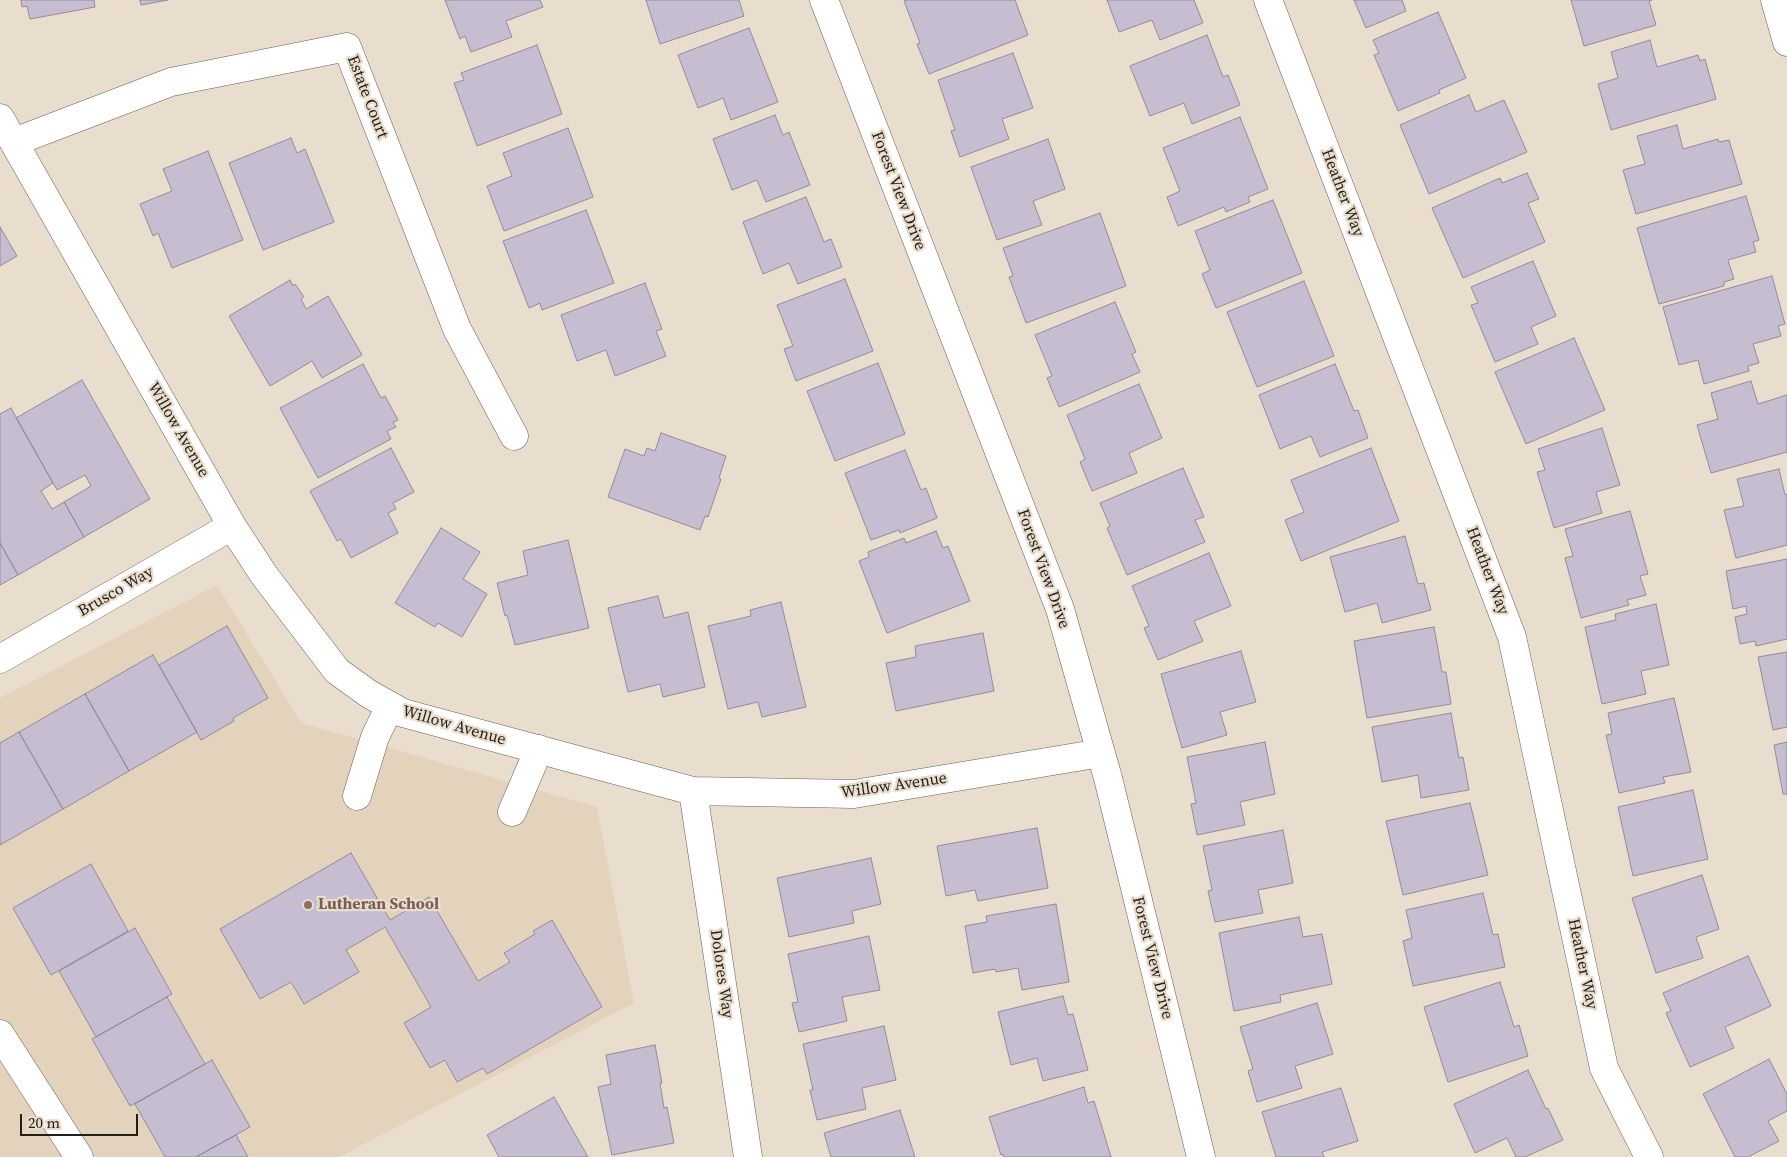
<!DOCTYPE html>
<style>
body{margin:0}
#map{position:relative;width:1787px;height:1157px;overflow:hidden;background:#e9ddcd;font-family:"Source Serif 4",serif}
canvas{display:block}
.scale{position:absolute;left:20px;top:1114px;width:118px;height:22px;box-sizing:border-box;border:2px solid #221e18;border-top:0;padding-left:6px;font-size:15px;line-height:18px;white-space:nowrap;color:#221e18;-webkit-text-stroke:4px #e9ddcd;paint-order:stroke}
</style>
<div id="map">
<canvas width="1787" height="1157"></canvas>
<div class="scale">20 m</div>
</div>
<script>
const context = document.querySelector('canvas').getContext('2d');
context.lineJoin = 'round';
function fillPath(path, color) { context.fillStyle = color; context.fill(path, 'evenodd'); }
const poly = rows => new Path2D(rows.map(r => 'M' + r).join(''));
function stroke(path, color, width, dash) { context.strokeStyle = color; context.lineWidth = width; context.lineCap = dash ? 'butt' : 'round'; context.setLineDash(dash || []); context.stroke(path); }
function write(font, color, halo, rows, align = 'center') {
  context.font = font + ' "Source Serif 4",serif'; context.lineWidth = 4.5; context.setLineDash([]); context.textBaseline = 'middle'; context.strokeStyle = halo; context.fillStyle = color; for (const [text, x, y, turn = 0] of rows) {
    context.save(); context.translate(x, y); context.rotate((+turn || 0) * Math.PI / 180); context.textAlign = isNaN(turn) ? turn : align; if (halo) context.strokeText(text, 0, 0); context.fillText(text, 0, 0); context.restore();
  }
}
fillPath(poly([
 [217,585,301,723,597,807,634,1003,339,1157,0,1157,0,698]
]), '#e3d3bc');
const building = poly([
 [21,0,94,0,95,7,30,19,27,6,22,7,21,0],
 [140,0,168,0,141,5,140,0],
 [445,0,540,0,543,7,506,21,512,37,471,52,465,36,460,39,445,0],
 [646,0,739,0,744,16,660,44,646,0],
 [907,0,1015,0,1028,35,929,74,917,44,920,43,904,1,907,0],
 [1107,0,1194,0,1203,23,1160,40,1152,20,1119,32,1107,0],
 [1354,0,1402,0,1406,11,1366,28,1354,0],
 [1571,0,1652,0,1649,1,1656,25,1584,46,1571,0],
 [1438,12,1466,78,1439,90,1440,93,1398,111,1374,55,1379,53,1373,40,1438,12],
 [749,28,778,102,731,120,723,98,698,108,678,55,749,28],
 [1207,35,1223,77,1228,75,1240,105,1192,124,1184,103,1150,116,1130,66,1207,35],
 [1650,40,1657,67,1698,55,1700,61,1705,59,1716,99,1611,130,1598,84,1618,78,1611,52,1650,40],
 [537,45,562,114,477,146,454,83,464,80,461,73,537,45],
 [1013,53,1033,108,1002,119,1009,139,960,157,951,131,955,130,938,80,1013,53],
 [1469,95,1476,112,1504,100,1527,152,1429,194,1400,125,1469,95],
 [775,115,783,135,789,132,810,185,766,202,757,180,732,190,713,139,775,115],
 [1240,117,1268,189,1248,197,1250,202,1226,212,1224,207,1178,226,1167,197,1180,191,1163,148,1240,117],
 [1677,125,1683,149,1718,139,1719,142,1729,140,1742,184,1636,214,1623,170,1645,164,1637,136,1677,125],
 [568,128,593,197,504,231,487,186,512,176,503,153,568,128],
 [291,138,297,153,305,149,334,222,263,250,229,163,291,138],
 [1048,139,1065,189,1033,201,1042,225,997,240,971,167,1048,139],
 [208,151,243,240,172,268,158,233,153,236,140,204,172,191,163,169,208,151],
 [1527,173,1539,199,1528,203,1545,242,1463,278,1432,208,1500,178,1502,183,1527,173],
 [1746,196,1759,240,1753,242,1756,252,1728,260,1734,279,1724,282,1724,286,1659,304,1637,228,1746,196],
 [806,197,824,242,831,239,842,267,798,284,789,263,763,274,743,222,806,197],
 [1273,200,1302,273,1216,308,1202,274,1210,270,1195,231,1273,200],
 [586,210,614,283,542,310,540,303,529,308,503,241,586,210],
 [1100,213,1126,286,1026,323,1009,277,1013,276,1003,248,1100,213],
 [0,227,17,256,0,266,0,227],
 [1533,261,1556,316,1531,327,1538,344,1495,362,1471,305,1478,303,1471,287,1533,261],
 [1772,276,1785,324,1778,326,1781,336,1753,344,1759,363,1748,366,1749,371,1704,384,1698,360,1679,365,1663,307,1772,276],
 [845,279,873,351,796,381,784,349,793,346,777,305,845,279],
 [290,280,293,286,295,284,304,297,301,299,306,309,328,296,362,355,322,378,312,361,270,386,229,316,290,280],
 [1304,281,1334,356,1257,387,1227,312,1304,281],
 [645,283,662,329,656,331,666,356,615,376,606,350,577,361,561,315,645,283],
 [1115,302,1136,352,1132,354,1140,372,1059,407,1047,378,1052,376,1035,335,1115,302],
 [1574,338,1605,410,1526,444,1495,372,1574,338],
 [878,363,905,434,835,461,807,391,878,363],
 [363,364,381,398,385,396,398,420,393,422,396,427,387,431,391,439,318,478,280,408,363,364],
 [1335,364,1354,411,1358,410,1368,438,1320,457,1311,436,1280,449,1259,395,1335,364],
 [82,380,150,499,84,537,64,502,91,486,85,475,57,490,16,418,82,380],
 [1751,381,1758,404,1787,395,1787,452,1711,473,1697,425,1718,419,1711,393,1751,381],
 [1139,384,1162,438,1129,453,1137,473,1092,491,1080,462,1085,459,1067,415,1139,384],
 [11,408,53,483,41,491,52,509,64,502,84,537,18,575,0,543,0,414,11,408],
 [1602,428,1620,485,1596,492,1602,513,1554,528,1537,472,1545,470,1538,449,1602,428],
 [661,433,726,456,719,478,721,479,708,517,705,516,700,530,608,497,625,449,644,456,647,448,655,451,661,433],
 [391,448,414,492,393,503,396,509,388,513,398,533,351,558,341,539,337,541,310,491,391,448],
 [1371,448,1399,521,1301,561,1285,520,1304,512,1291,480,1371,448],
 [905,450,921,490,926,488,937,518,900,533,899,530,871,540,845,473,905,450],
 [1183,468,1204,517,1195,520,1205,542,1127,575,1107,528,1110,526,1100,503,1183,468],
 [1779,469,1785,495,1787,494,1787,545,1736,558,1724,510,1744,506,1737,479,1779,469],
 [1630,511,1648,574,1640,576,1646,595,1627,600,1629,605,1581,618,1565,558,1573,556,1565,529,1630,511],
 [441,528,480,552,463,579,487,594,462,637,438,623,435,627,395,603,441,528],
 [936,531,943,548,948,546,970,601,887,633,859,561,869,557,868,552,904,538,906,543,936,531],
 [1405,536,1418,584,1424,583,1431,610,1382,623,1377,603,1345,612,1330,557,1405,536],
 [568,540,589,628,515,645,507,615,505,616,497,583,528,575,523,551,568,540],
 [0,543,18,575,0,585,0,543],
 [1209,553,1231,606,1194,621,1203,641,1158,660,1144,628,1149,626,1132,586,1209,553],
 [1787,559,1787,639,1756,646,1755,641,1740,644,1735,617,1747,614,1746,606,1733,609,1726,571,1787,559],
 [658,596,664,618,688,612,705,687,663,697,660,684,628,692,608,608,658,596],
 [781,602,806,707,762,717,758,702,728,709,708,626,751,616,750,610,781,602],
 [1656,604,1669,665,1641,671,1646,694,1602,704,1585,627,1616,620,1615,614,1656,604],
 [227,626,268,698,233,718,234,721,201,740,159,665,227,626],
 [1434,627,1442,672,1446,672,1451,704,1367,718,1354,641,1434,627],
 [983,633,994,691,896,711,886,663,916,657,915,646,983,633],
 [1241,651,1256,702,1220,712,1227,735,1182,748,1161,674,1241,651],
 [1787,652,1787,727,1773,730,1758,657,1787,652],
 [153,655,197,732,129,771,85,694,153,655],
 [85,694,129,771,63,809,19,732,85,694],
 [1674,698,1691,772,1663,777,1665,783,1619,793,1606,735,1612,734,1608,713,1674,698],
 [1451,713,1459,758,1463,757,1469,790,1421,798,1418,775,1382,782,1372,727,1451,713],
 [19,732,63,809,0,845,0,743,19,732],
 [1265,742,1275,794,1240,802,1245,825,1197,835,1191,804,1196,803,1187,757,1265,742],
 [1787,742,1787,794,1783,794,1774,745,1787,742],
 [1693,790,1708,859,1633,876,1618,807,1693,790],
 [1470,803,1488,875,1403,895,1386,821,1470,803],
 [1037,828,1048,888,978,901,975,890,946,896,937,846,1037,828],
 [1283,830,1293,883,1258,890,1263,913,1215,922,1208,891,1212,890,1203,846,1283,830],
 [351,853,390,920,429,897,478,981,510,962,504,953,535,934,533,931,552,920,602,1007,487,1074,483,1068,457,1082,445,1060,430,1068,404,1023,431,1007,385,927,346,950,359,972,304,1004,291,982,260,999,220,929,351,853],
 [871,858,881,904,852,911,854,923,789,937,777,878,871,858],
 [91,864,128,931,51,975,13,908,91,864],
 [1702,875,1719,929,1696,937,1703,958,1656,973,1632,898,1702,875],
 [1483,893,1493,935,1498,934,1505,967,1413,986,1403,941,1412,938,1406,910,1483,893],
 [1056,904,1069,982,1022,990,1018,968,996,972,995,969,973,973,965,926,987,922,986,916,1056,904],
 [1299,917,1303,937,1322,934,1332,984,1280,995,1281,1002,1234,1011,1219,933,1299,917],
 [135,928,172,994,96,1037,59,971,135,928],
 [869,936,880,990,842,997,847,1021,799,1032,792,1003,798,1002,788,954,869,936],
 [1748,956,1771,1006,1725,1027,1734,1048,1690,1067,1666,1013,1671,1011,1663,993,1748,956],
 [1500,982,1514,1027,1519,1025,1528,1056,1448,1082,1424,1007,1500,982],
 [1063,996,1068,1015,1073,1014,1088,1070,1043,1081,1037,1058,1011,1065,998,1012,1063,996],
 [167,997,205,1064,130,1106,92,1039,167,997],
 [1317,1003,1333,1054,1295,1066,1302,1088,1257,1102,1248,1071,1253,1069,1240,1027,1317,1003],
 [884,1026,896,1080,862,1088,866,1109,817,1120,810,1090,813,1090,803,1044,884,1026],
 [655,1045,662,1083,660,1083,664,1108,667,1107,674,1143,612,1155,598,1087,611,1084,606,1055,655,1045],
 [1769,1059,1787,1094,1787,1111,1768,1121,1779,1141,1748,1157,1735,1157,1703,1094,1769,1059],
 [212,1060,250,1127,196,1157,165,1157,135,1104,212,1060],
 [1528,1070,1546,1109,1548,1108,1563,1140,1525,1157,1516,1157,1507,1138,1475,1153,1454,1104,1528,1070],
 [1084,1087,1088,1103,1094,1101,1111,1157,1004,1157,1003,1154,1001,1155,989,1117,1084,1087],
 [1341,1088,1358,1141,1322,1152,1324,1157,1276,1157,1262,1112,1341,1088],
 [554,1097,588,1157,499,1157,487,1135,554,1097],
 [900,1110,915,1157,831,1157,824,1133,900,1110],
 [236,1135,248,1157,196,1157,236,1135]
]);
fillPath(building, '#c6bed0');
stroke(building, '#928b9c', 1);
const minor = poly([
 [824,0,1060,609,1108,778,1201,1157],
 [1268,0,1512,637,1604,1068,1649,1157],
 [1775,0,1787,42],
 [0,118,232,526,264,575,337,671,369,694,403,713,693,791,854,794,1101,753],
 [14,142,171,82,347,47,457,329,514,436],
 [0,659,232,526],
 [693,791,748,1157],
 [357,796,375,737,390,706],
 [512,812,539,749],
 [0,1034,79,1157]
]);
stroke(minor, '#695f51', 29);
stroke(minor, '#fff', 28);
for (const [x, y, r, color] of [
 [308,905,5,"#8d6e63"]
]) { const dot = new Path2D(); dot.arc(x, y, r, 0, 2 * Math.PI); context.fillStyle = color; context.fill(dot); stroke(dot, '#e9ddcd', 2); }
write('16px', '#221e18', '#e9ddcd', [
 ["Estate Court",367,97,69],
 ["Forest View Drive",898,191,69],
 ["Heather Way",1342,193,69],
 ["Willow Avenue",178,430,60],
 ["Forest View Drive",1043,569,70],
 ["Heather Way",1487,571,69],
 ["Brusco Way",116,592,-30],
 ["Willow Avenue",454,726,16],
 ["Willow Avenue",894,786,-8],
 ["Forest View Drive",1152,958,76],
 ["Heather Way",1582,964,78],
 ["Dolores Way",721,974,82]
]);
write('bold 16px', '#785e54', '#e9ddcd', [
 ["Lutheran School",318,905]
], 'left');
</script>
